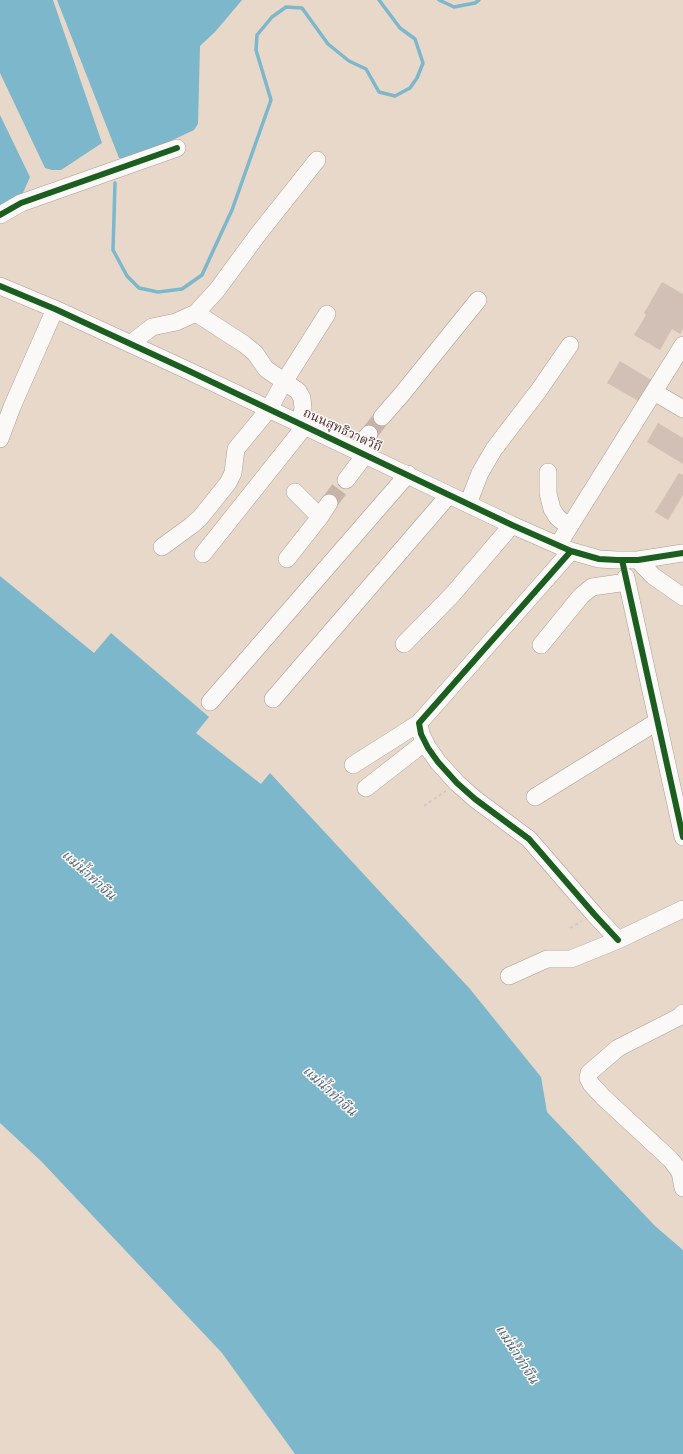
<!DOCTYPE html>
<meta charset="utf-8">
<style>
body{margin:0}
canvas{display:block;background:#e7d8c9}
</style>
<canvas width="683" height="1454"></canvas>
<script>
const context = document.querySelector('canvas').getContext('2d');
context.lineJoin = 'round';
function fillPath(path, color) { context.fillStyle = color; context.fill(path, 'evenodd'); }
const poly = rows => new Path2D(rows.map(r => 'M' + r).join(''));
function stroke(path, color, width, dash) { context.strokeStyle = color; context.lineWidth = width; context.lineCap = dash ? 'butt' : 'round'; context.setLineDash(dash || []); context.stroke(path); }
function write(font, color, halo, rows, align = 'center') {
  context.font = font + ' "IM FELL Double Pica","Noto Serif Thai",serif'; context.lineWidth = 3; context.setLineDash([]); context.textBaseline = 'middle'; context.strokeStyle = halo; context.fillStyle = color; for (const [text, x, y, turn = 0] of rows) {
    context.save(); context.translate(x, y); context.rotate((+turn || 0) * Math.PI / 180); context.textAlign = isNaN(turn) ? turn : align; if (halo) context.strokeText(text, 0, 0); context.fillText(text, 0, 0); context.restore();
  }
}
fillPath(poly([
 [0,0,53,0,102,143,61,170,52,170,45,168,0,73],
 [57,0,242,0,215,32,200,46,198,124,194,130,132,159,119,158],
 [0,115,30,177,22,195,0,207],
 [0,576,94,653,111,633,209,717,196,733,261,784,270,773,470,989,541,1077,547,1112,655,1226,683,1250,683,1454,295,1454,222,1353,41,1161,0,1123]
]), '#7db7cc');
stroke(poly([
 [439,0,454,7,475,3,479,0],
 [115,183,113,250,127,276,139,288,158,292,182,289,202,275,213,251,232,210,271,100,256,50,257,35,272,17,286,7,302,8,328,44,349,61,366,69,379,92,395,96,410,88,417,78,423,63,415,39,400,28,379,0]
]), '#7db7cc', 3.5);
fillPath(poly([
 [662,282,683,294,683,329,680,334,672,329,660,350,634,335,646,315,644,313],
 [620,361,653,381,640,402,607,383],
 [658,423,683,438,683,464,647,442],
 [679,473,683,475,683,495,668,520,655,512]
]), '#d2bfb5');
stroke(poly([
 [369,434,382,417],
 [329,503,346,480]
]), '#c8b3a9', 17, [17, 8]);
const minor = poly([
 [0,215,21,203,177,148],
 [0,286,55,309,189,371,512,525,571,551,599,559,617,560,638,560,683,553],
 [196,313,244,344,255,353,266,369,298,391,302,398,303,408,300,424],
 [130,344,152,327,176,322,196,313,217,290,259,233,317,160],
 [654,392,683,409],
 [382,417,402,394,478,300],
 [0,439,12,407,55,309],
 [356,450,369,434],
 [548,472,548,493,552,509,557,517,569,527],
 [346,480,365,455],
 [295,492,320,517],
 [468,504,480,473,494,449,539,390,570,345],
 [558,545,683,345],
 [162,547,192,525,200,518,228,483,233,473,236,449,269,409,284,382,327,314],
 [571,551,419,723,421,734,428,748,438,762,457,783,475,799,529,839,594,914,618,940],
 [203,554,305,426],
 [287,559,320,517,329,503],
 [638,560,653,576,683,597],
 [626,577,683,837],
 [404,644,452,595,512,525],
 [541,645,581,596,592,587,627,582],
 [273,699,449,495],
 [210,702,408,474],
 [353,765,419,723],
 [366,788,425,742],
 [535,797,658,721],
 [509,976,547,959,571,959,618,940,683,909],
 [683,1013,679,1017,618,1048,589,1073,588,1078,591,1084,603,1097,671,1160,680,1172,683,1188]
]);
stroke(minor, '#aa9d95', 18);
stroke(poly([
 [424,806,446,791],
 [570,928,582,921]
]), '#cec7c5', 2, [3, 3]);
stroke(minor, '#fbf9f7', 17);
stroke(poly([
 [0,215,21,203,177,148],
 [0,286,55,309,189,371,512,525,571,551,599,559,617,560,638,560,683,553],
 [571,551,419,723,421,734,428,748,438,762,457,783,475,799,529,839,594,914,618,940],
 [622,560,683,837]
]), '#1b5e20', 6);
write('13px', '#4a1f2b', '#fdfcf7', [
 ["ถนนสุทธิวาตวิถี",342,431,25]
]);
write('italic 14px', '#4d5d74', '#fdfcf7', [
 ["แม่น้ำท่าจีน",88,876,42],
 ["แม่น้ำท่าจีน",329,1092,42],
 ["แม่น้ำท่าจีน",516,1355,57]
]);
</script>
